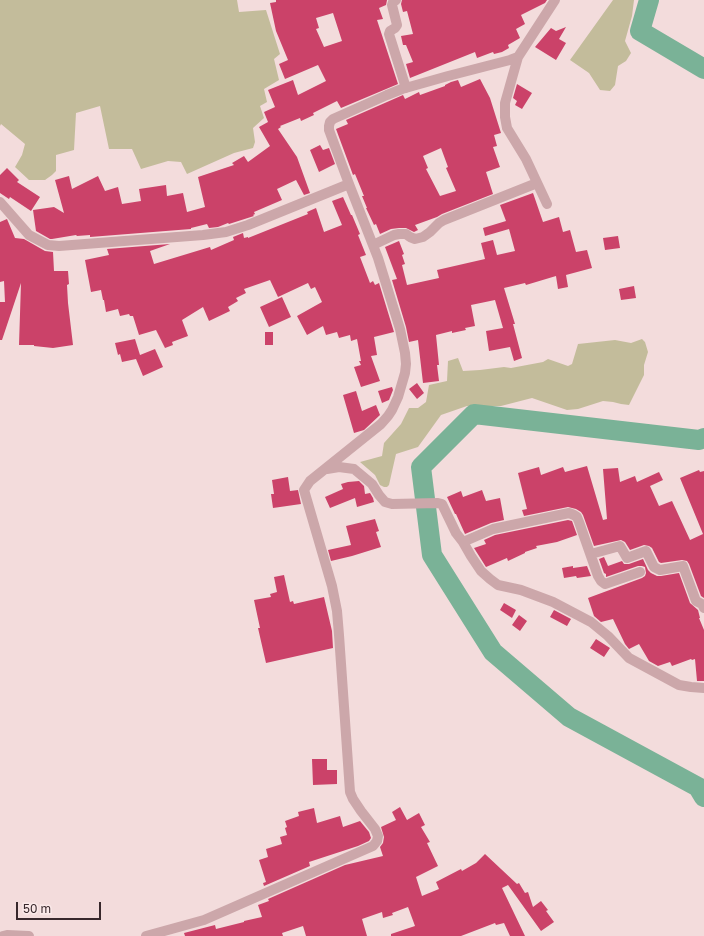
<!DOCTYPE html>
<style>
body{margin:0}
#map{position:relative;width:704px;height:936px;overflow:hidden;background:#f3dcdc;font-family:"Golos Text",sans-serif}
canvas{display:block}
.scale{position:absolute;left:16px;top:902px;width:85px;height:18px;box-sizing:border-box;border:2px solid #38282c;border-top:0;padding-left:5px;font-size:12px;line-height:14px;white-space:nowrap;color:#38282c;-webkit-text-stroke:3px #fbe9e9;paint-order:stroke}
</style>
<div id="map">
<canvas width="704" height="936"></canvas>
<div class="scale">50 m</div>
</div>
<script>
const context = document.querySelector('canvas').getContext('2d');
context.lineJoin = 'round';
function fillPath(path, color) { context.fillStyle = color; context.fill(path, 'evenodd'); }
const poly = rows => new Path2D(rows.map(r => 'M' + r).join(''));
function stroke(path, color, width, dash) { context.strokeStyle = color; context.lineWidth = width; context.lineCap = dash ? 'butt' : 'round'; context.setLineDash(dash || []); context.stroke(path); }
fillPath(poly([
 [0,0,237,0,239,12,266,10,280,54,274,59,279,80,264,89,267,102,260,106,264,118,253,128,255,142,253,148,234,153,187,174,181,162,168,161,141,169,132,149,109,149,100,106,76,113,74,150,56,155,56,171,52,175,45,180,29,180,15,167,22,155,25,144,1,124,0,126],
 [613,0,634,0,632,16,625,41,631,53,626,61,618,66,615,85,610,91,600,90,589,73,570,60],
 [642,339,645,342,648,352,644,365,644,375,629,405,621,404,613,402,603,401,578,409,567,410,532,398,501,406,467,406,441,415,418,447,396,454,391,476,389,485,387,487,384,487,380,485,375,475,360,462,382,456,384,443,401,424,409,408,418,408,426,402,429,385,447,381,448,361,458,358,463,371,480,370,504,367,511,368,543,362,548,359,568,366,572,364,578,344,615,340,631,343]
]), '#c3bc9b');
stroke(poly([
 [649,0,640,31,704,69],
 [704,438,699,440,474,414,421,467,432,555,493,652,569,717,698,787,704,797]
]), '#7ab297', 20);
fillPath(poly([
 [276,0,387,0,386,5,379,8,383,19,377,20,398,84,341,108,337,101,313,113,314,115,301,121,300,118,280,126,281,127,278,129,297,157,310,193,304,195,296,180,277,189,282,200,254,212,255,214,253,215,254,216,229,224,228,223,218,227,209,228,207,224,191,228,191,229,90,237,90,235,77,236,76,235,52,239,50,239,36,231,33,210,54,207,64,213,55,180,69,176,72,189,98,176,105,191,118,187,122,204,141,201,139,189,166,185,167,196,183,193,187,212,205,207,198,177,234,165,232,163,244,156,248,162,270,146,259,127,268,122,264,112,275,107,268,90,293,80,298,95,326,81,318,65,285,79,279,64,288,60,276,31,270,3,276,2],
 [333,13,342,41,324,47,316,29,319,28,316,18],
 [402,0,547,0,545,3,521,15,525,24,516,29,520,38,508,45,509,48,502,52,494,54,493,52,477,58,475,52,410,78,406,64,413,62,406,45,403,45,401,36,413,34,407,11,403,12,401,4],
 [566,27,559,39,566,43,556,60,535,47,551,28,556,31],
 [480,79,490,98,501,133,494,135,497,146,493,147,500,167,486,172,493,194,442,214,437,217,415,225,418,230,414,232,406,228,399,228,391,229,380,234,376,224,374,225,366,208,367,208,362,196,364,196,355,174,353,175,336,129,348,124,346,120,403,95,405,99,419,92,420,95,445,86,445,85,451,82,458,80,461,87],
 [441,148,448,167,446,168,456,191,440,196,426,169,428,168,423,156],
 [517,84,532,93,522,109,515,105,517,101,513,98],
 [320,145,323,150,329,148,335,164,319,172,310,150],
 [7,168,19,180,17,182,40,197,31,211,10,197,9,199,0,193,0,175],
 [533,193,543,222,559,217,563,232,570,230,576,252,587,250,592,268,566,275,568,287,558,289,556,276,526,285,525,283,504,288,515,324,513,324,522,358,514,361,510,347,489,351,486,331,503,328,495,300,471,305,475,326,465,328,466,330,452,333,452,331,436,335,439,365,437,365,439,381,423,383,418,340,409,342,406,327,392,280,397,279,385,247,399,241,404,254,402,255,405,264,402,265,407,285,439,278,437,270,485,259,481,243,493,240,497,255,515,251,509,229,485,236,483,228,506,221,500,205],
 [343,197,351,215,352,215,360,234,358,235,366,255,360,257,370,283,373,281,375,285,379,283,394,332,374,337,377,355,371,356,380,381,361,387,354,367,361,365,359,361,361,361,357,339,351,341,350,335,339,338,337,332,326,335,323,326,307,335,297,316,322,302,315,287,311,289,308,283,278,297,270,280,244,289,246,293,236,298,238,301,228,307,230,311,209,321,203,307,182,320,188,336,172,342,173,345,165,348,156,330,139,335,133,316,130,316,129,314,120,316,118,309,106,312,104,300,103,300,101,290,91,292,85,260,109,255,107,249,170,244,150,251,154,264,210,247,211,250,234,240,233,237,243,233,244,238,248,237,248,238,308,214,307,212,316,208,324,232,342,225,332,201],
 [7,219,15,238,24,239,45,251,53,252,54,271,68,271,69,284,67,285,68,303,73,345,53,348,34,346,34,345,19,345,21,283,2,340,0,340,0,302,5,302,4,281,0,282,0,222],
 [618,236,620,248,605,250,603,238],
 [634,286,636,298,621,300,619,289],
 [282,297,291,317,269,327,260,307],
 [265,332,273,332,273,345,265,345],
 [135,339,140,355,155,349,163,367,143,376,136,359,122,362,120,354,118,355,115,343],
 [417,383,424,393,417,399,409,389],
 [392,387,393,390,389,400,382,403,378,391],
 [356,391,362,411,376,405,380,415,364,430,354,433,343,395],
 [587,466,603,520,607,519,603,469,618,468,620,482,635,476,637,482,659,472,663,480,650,486,659,506,672,501,690,540,703,534,680,478,699,470,700,472,704,471,704,598,701,596,689,564,687,561,682,560,661,563,659,562,652,548,649,546,644,545,630,550,625,542,621,540,594,546,583,515,581,512,576,509,568,507,524,516,522,510,527,509,518,473,539,467,541,475,563,467,565,472],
 [288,477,290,491,298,490,301,504,273,508,271,494,274,494,272,480],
 [359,481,364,486,365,494,370,493,373,498,374,502,357,507,355,498,330,508,325,497,343,489,341,484,348,482],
 [482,490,486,501,500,498,504,520,491,523,465,534,456,514,455,514,447,497,461,491,463,497],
 [375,519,379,531,376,532,381,547,352,556,331,561,328,550,351,545,346,526],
 [568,520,572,521,577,535,557,542,536,546,537,548,525,552,525,553,508,561,507,558,486,567,474,548,486,544,484,540,495,535],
 [604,557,608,566,622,561,624,564,629,564,643,559,648,570,651,573,657,576,661,576,679,573,690,603,698,610,700,618,699,618,704,630,704,681,697,681,695,659,692,660,691,659,672,666,670,662,658,666,649,661,639,644,629,649,625,644,613,619,601,622,594,616,588,598,642,578,645,576,646,573,645,567,642,566,638,566,606,577,606,574,604,573,599,559],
 [573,566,573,568,587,566,591,576,577,578,576,576,564,578,562,568],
 [284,575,290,602,293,601,294,604,324,597,332,631,333,648,266,663,258,628,260,628,254,600,271,597,270,594,277,592,274,577],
 [504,603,516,610,512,618,500,610],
 [554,610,571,619,567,626,550,617],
 [519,615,527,621,520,631,512,625],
 [596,639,610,648,604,657,590,648],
 [312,759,327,759,327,770,337,770,337,784,313,785],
 [400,807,407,820,419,813,425,825,421,827,430,842,427,843,438,866,416,877,422,896,439,889,436,882,461,869,462,871,476,863,485,854,517,884,519,883,525,893,528,892,533,907,541,901,548,910,546,911,554,922,541,931,508,885,502,888,525,936,510,936,504,923,496,925,495,923,461,936,391,936,391,934,415,926,408,907,392,913,393,915,383,918,382,912,362,919,367,936,306,936,303,926,282,933,283,936,185,936,184,933,215,925,216,929,244,922,244,921,262,917,258,905,269,901,268,899,345,865,383,856,380,847,383,843,384,837,381,827,396,820,392,812],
 [314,808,317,823,340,816,343,827,360,821,369,832,371,838,369,841,358,846,309,862,310,866,264,886,263,883,266,882,259,860,268,857,266,849,282,844,280,837,287,835,285,828,287,827,285,821,299,816,298,812]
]), '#cb4269');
stroke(poly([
 [396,0,393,2,392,5,397,25,395,28,390,31,389,34,406,88],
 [518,57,505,103,505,117,507,128,526,159,547,204],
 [0,202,29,235,48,245,59,246,203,235,226,232,248,225,349,184],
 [373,245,394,235,399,234,406,234,410,237,415,239,423,237,430,232,439,223,444,220,537,183],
 [327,469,339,467,354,469,372,484,379,495,385,502,392,504,438,503,442,504,456,533,463,542,471,556,481,571,490,579,498,585,521,590,553,602,591,622,608,636,629,658,679,685,691,687,704,688],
 [463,542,493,529,569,513,574,515,577,517,579,522,598,576,601,581,605,584,640,572],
 [591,554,620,546,627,558,646,551,654,567,660,570,683,566,696,601,702,604,704,608],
 [3,936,7,935,29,936],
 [146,936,204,920,373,846,377,841,378,836,375,829,361,811,353,799,350,792,339,635,337,611,332,586,304,490,310,481,381,424,388,416,392,410,398,397,405,373,406,364,405,353,400,329,378,258,349,184,329,130,329,126,330,122,333,119,387,95,402,89,448,76,510,60,518,57,555,0]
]), '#cca7aa', 10);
</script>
